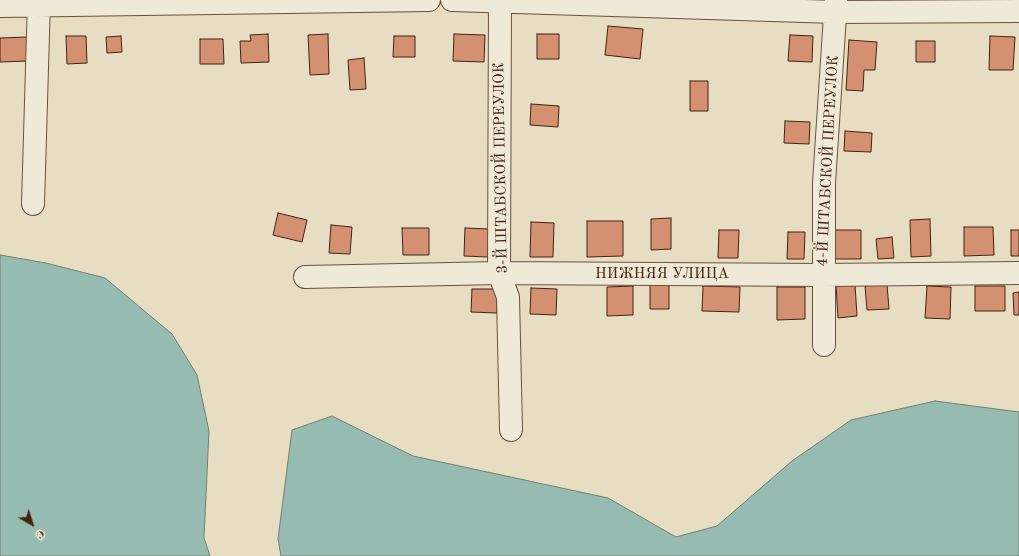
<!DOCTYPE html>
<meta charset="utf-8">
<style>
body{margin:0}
#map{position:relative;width:1019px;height:556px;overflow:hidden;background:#e6ddc2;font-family:"Old Standard TT",serif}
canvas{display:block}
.north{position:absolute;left:12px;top:504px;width:40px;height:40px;-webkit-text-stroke:3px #efe9d7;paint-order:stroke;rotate:141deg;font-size:11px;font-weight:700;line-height:16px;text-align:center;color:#44220f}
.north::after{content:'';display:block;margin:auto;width:14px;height:18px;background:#44220f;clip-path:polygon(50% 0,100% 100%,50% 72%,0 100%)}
</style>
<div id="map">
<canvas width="1019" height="556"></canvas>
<div class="north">С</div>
</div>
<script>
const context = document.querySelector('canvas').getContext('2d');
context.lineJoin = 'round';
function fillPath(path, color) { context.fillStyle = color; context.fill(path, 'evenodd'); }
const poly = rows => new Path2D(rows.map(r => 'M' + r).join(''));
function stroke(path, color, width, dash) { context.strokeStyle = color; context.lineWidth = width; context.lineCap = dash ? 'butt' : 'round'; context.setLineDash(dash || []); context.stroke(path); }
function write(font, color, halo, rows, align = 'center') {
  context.font = font + ' "Old Standard TT",serif'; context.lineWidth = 3; context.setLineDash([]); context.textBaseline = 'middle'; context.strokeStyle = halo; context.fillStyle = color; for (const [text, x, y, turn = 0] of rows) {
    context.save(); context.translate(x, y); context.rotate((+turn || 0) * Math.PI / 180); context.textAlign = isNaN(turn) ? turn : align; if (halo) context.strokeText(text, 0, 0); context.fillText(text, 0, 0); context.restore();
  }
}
const water = poly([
 [0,255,46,263,105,278,172,334,197,375,209,431,204,538,210,556,0,556,0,255],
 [935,401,1019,412,1019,556,281,556,278,539,292,430,332,416,413,456,608,498,676,537,717,526,792,461,851,420,935,401]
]);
fillPath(water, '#96bcb1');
stroke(water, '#757e70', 1);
const building = poly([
 [608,26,643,29,640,59,605,55,608,26],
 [268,34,269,62,241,63,240,41,251,41,250,35,268,34],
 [328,34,329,74,310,75,308,35,328,34],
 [454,34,485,35,484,62,453,61,454,34],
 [537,34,559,34,559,59,537,59,537,34],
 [790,35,813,36,812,62,788,61,790,35],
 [66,36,86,36,87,63,67,64,66,36],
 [121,36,122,52,107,53,106,37,121,36],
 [394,36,415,36,415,57,393,57,394,36],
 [990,36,1015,37,1013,70,989,70,990,36],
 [27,37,28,61,0,62,0,38,27,37],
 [200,39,223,39,224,64,200,64,200,39],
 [849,40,877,42,875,70,864,70,863,91,846,90,849,40],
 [916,41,935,41,935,62,916,62,916,41],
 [364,58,366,89,350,90,348,60,364,58],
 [690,81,708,81,708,111,690,111,690,81],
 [531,104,559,106,558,127,530,125,531,104],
 [785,121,810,122,809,144,784,143,785,121],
 [845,131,872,133,871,152,844,151,845,131],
 [278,213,307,220,302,242,273,235,278,213],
 [671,218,671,249,651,250,651,219,671,218],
 [930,219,931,256,911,257,910,220,930,219],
 [587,221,623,221,623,256,587,257,587,221],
 [531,222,554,223,553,257,530,257,531,222],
 [331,225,352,227,350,254,329,253,331,225],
 [964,227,993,227,994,255,964,256,964,227],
 [402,228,429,228,429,255,403,255,402,228],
 [465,228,489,229,488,257,464,256,465,228],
 [719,230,739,230,738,258,718,258,719,230],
 [834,230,861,230,861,259,835,259,834,230],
 [1011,230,1019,230,1019,256,1011,256,1011,230],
 [788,232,805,232,804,259,787,259,788,232],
 [892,237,894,258,878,259,876,239,892,237],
 [650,284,669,284,669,309,650,309,650,284],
 [855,284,857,316,838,318,836,285,855,284],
 [887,284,889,309,867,310,865,286,887,284],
 [633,286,633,315,607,316,607,287,633,286],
 [703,286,740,287,739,312,702,311,703,286],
 [927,286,951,287,950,319,925,318,927,286],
 [975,286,1005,286,1005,311,975,311,975,286],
 [777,287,805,287,805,319,777,320,777,287],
 [531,288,557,289,556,315,530,314,531,288],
 [472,289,497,289,497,313,471,312,472,289],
 [1019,292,1019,315,1014,315,1013,293,1019,292]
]);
fillPath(building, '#d49172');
stroke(building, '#44220f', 1);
const minor = poly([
 [452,0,836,12,1019,11],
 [500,0,499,273,508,297,511,430],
 [0,6,429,0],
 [33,204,39,0],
 [305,277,499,273,823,275,1019,273],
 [824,345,824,183,836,0]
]);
stroke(minor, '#6c513c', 24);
stroke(minor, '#efe9d7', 22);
write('15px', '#44220f', '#efe9d7', [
 ["4-Й ШТАБСКОЙ ПЕРЕУЛОК",828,161,-87],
 ["3-Й ШТАБСКОЙ ПЕРЕУЛОК",501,168,-91],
 ["НИЖНЯЯ УЛИЦА",662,274]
]);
</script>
